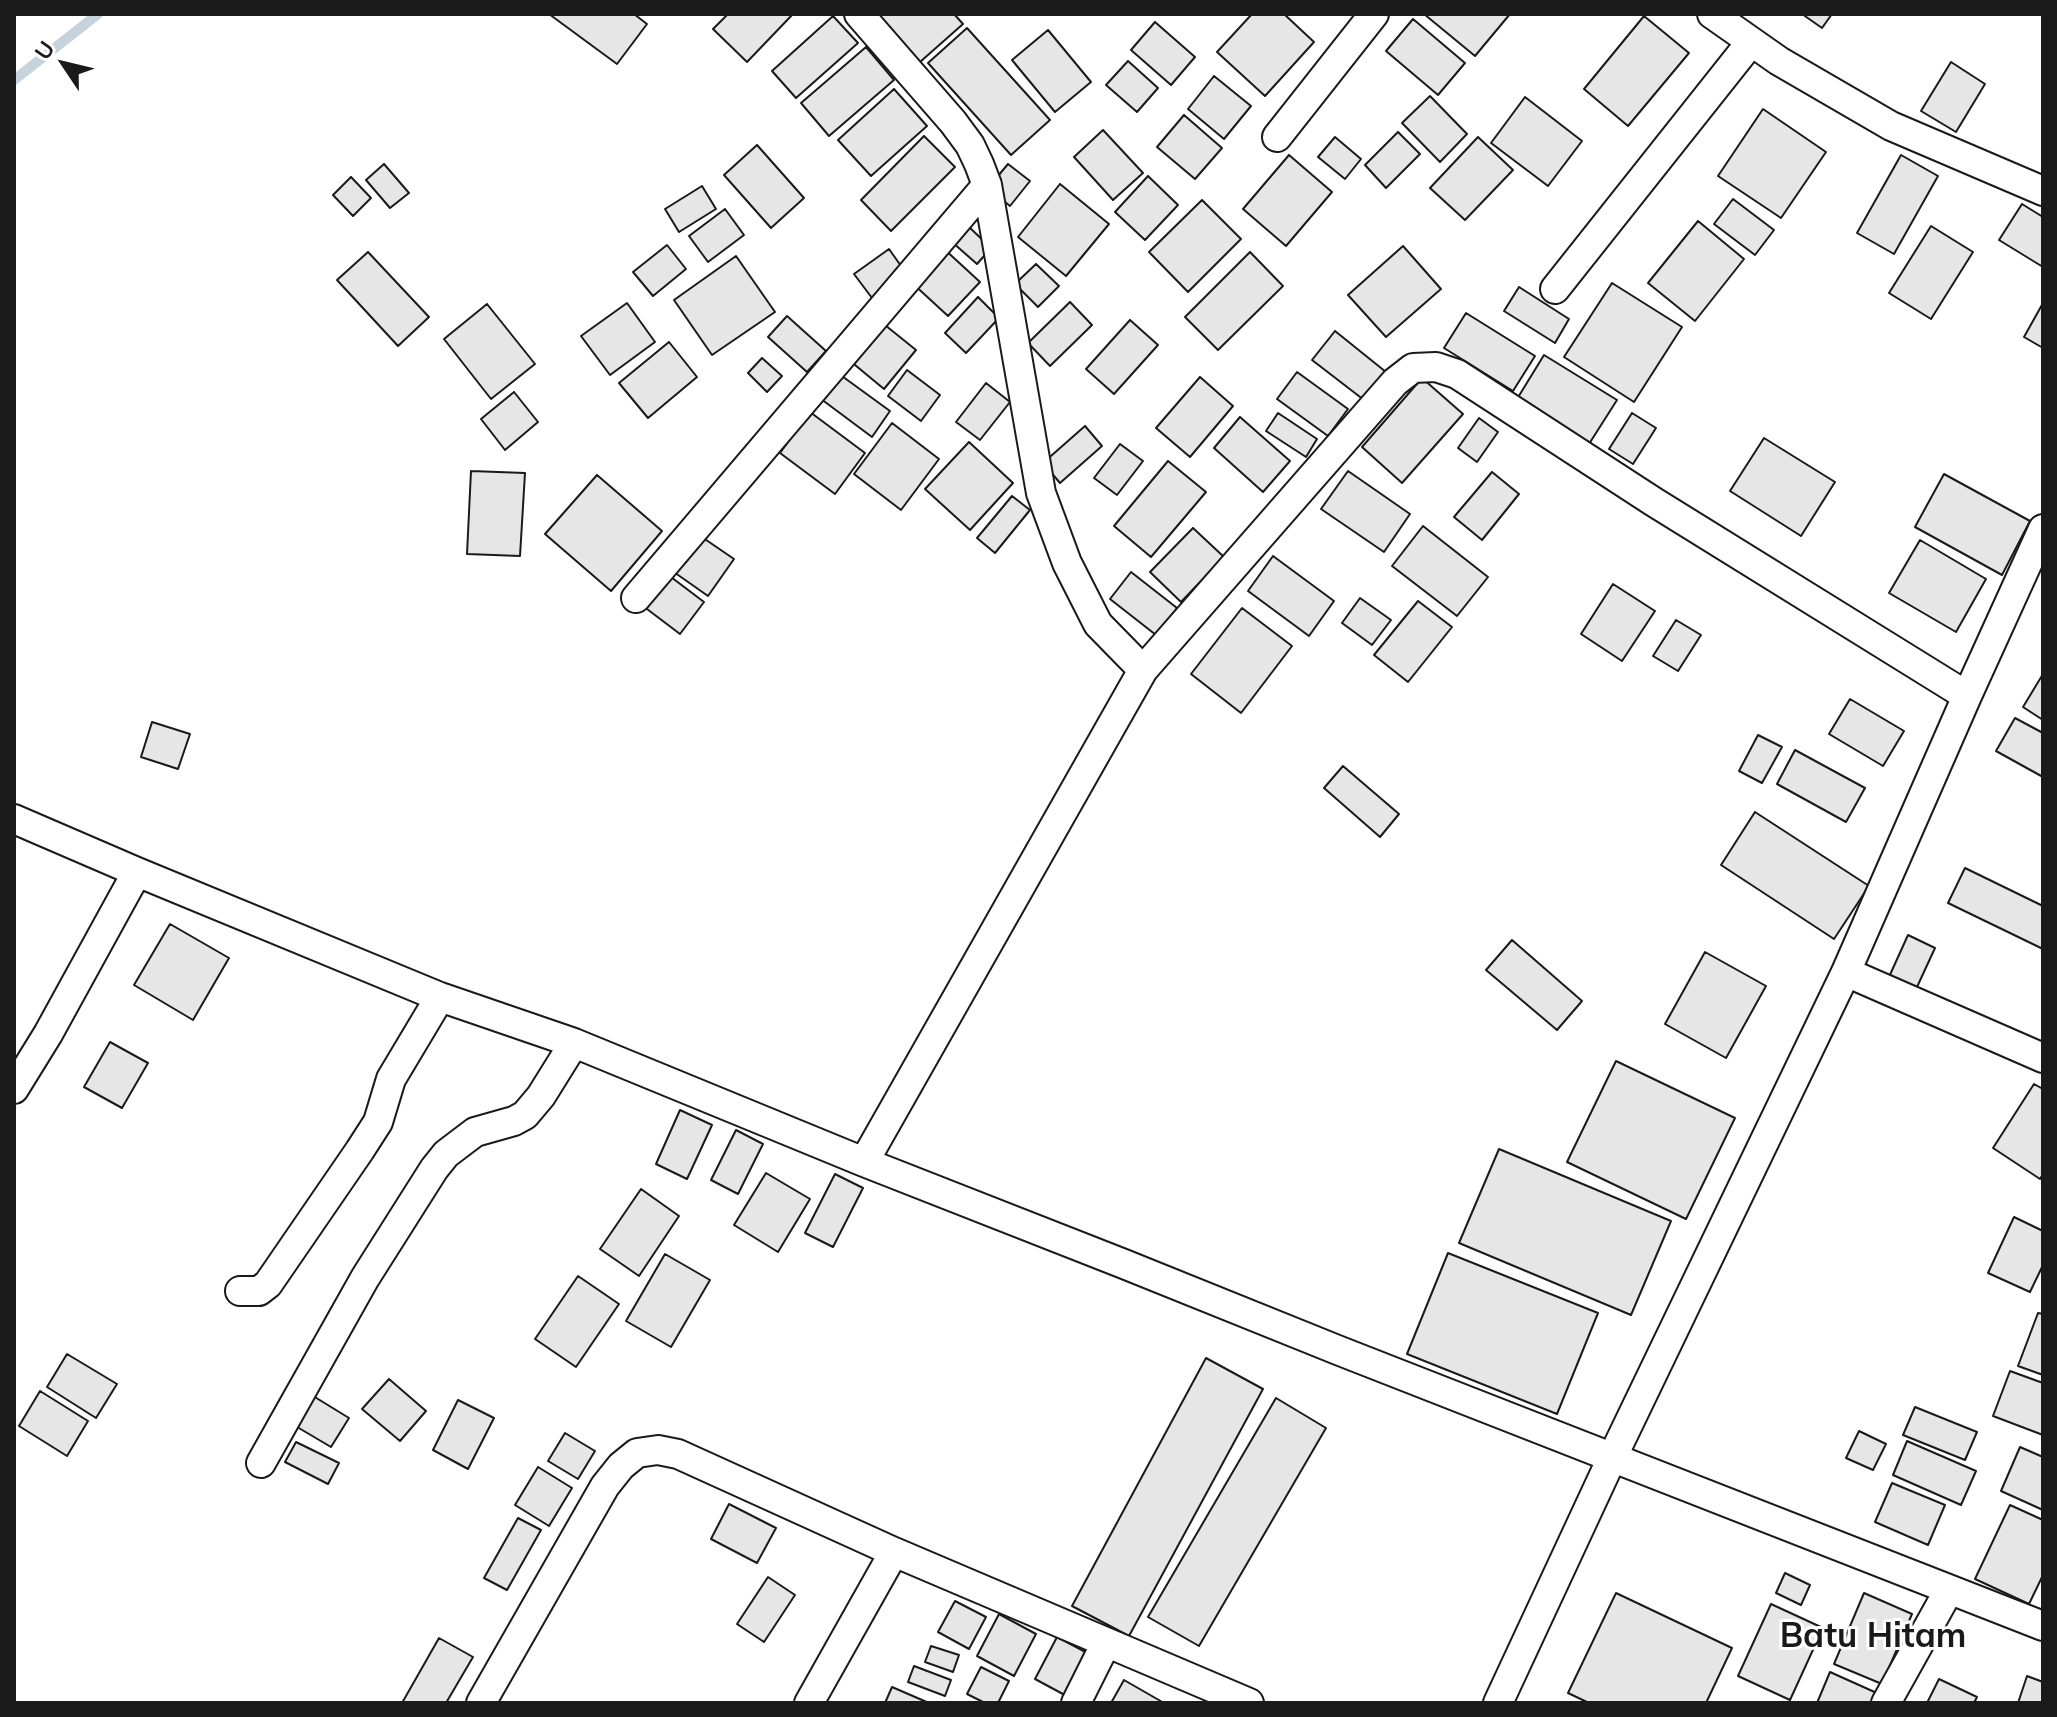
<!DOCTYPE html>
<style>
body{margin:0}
#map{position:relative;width:2057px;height:1717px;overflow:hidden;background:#fff;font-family:Mulish,sans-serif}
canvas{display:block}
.frame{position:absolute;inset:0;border:16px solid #1a1a1a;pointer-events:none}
.north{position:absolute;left:24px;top:24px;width:80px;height:80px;-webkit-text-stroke:6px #fff;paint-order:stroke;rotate:305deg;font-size:22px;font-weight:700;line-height:32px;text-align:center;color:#1a1a1a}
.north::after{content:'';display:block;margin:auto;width:28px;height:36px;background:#1a1a1a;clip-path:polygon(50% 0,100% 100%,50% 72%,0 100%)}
</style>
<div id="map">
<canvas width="2057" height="1717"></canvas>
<div class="frame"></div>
<div class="north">U</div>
</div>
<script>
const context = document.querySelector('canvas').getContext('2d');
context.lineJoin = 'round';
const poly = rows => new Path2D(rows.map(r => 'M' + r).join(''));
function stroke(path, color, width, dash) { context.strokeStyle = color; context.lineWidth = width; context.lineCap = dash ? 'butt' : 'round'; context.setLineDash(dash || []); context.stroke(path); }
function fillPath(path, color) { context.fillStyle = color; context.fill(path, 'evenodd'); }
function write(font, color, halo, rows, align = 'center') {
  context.font = font + ' Mulish,sans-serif'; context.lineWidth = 6; context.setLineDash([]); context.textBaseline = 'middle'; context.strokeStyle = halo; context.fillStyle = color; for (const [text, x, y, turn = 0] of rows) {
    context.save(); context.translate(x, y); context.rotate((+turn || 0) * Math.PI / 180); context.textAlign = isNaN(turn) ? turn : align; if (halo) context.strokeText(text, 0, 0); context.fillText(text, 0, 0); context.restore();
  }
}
stroke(poly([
 [14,80,98,14]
]), '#c6d2dc', 10);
const building = poly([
 [549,14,634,14,647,24,617,64,549,14],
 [728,14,793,14,747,62,713,29,728,14],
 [878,14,954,14,963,24,920,62,878,14],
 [1252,14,1284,14,1314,42,1265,96,1217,52,1252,14],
 [1424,14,1510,14,1475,56,1424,14],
 [1802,14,1832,14,1822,28,1802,14],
 [833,16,858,43,796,98,772,71,833,16],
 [1644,16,1689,53,1628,126,1584,89,1644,16],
 [1413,19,1465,63,1438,95,1386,51,1413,19],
 [1155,22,1195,57,1171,85,1131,50,1155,22],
 [967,28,1050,120,1011,155,928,63,967,28],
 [1048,30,1091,82,1055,112,1012,60,1048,30],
 [866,47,894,80,829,136,801,103,866,47],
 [1128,61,1158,88,1137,112,1106,85,1128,61],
 [1951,62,1985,84,1956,132,1921,111,1951,62],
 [1214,76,1251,106,1224,139,1188,109,1214,76],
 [894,89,927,126,871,176,838,140,894,89],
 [1430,96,1467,134,1440,162,1402,123,1430,96],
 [1525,97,1582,141,1548,186,1491,143,1525,97],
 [1763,109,1826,152,1781,218,1718,176,1763,109],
 [1184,115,1222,148,1195,179,1157,147,1184,115],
 [1103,130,1143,173,1113,200,1074,157,1103,130],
 [1398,132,1420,154,1386,188,1365,165,1398,132],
 [924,136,955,167,891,231,861,200,924,136],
 [1335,137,1361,159,1345,179,1318,157,1335,137],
 [1478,137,1513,170,1465,220,1430,188,1478,137],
 [757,145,804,198,771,228,724,175,757,145],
 [1289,155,1332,192,1286,246,1243,209,1289,155],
 [1901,155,1938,176,1894,254,1857,233,1901,155],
 [384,164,409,193,390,208,366,180,384,164],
 [1008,164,1030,181,1010,206,988,188,1008,164],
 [1148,176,1178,205,1145,240,1115,212,1148,176],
 [351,177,371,198,353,216,333,195,351,177],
 [1060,184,1109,224,1066,276,1018,237,1060,184],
 [702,186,716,209,679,232,665,209,702,186],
 [1733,199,1774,230,1755,255,1714,224,1733,199],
 [1202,200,1241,239,1188,292,1149,252,1202,200],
 [2022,204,2043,217,2043,267,1999,240,2022,204],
 [725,209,744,235,708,262,689,236,725,209],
 [1698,221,1744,259,1695,321,1648,283,1698,221],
 [967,225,991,248,977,264,952,242,967,225],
 [1931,226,1973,252,1931,319,1889,293,1931,226],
 [667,245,686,269,653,296,633,272,667,245],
 [1403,246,1441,289,1386,337,1348,295,1403,246],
 [942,247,980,282,948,316,910,281,942,247],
 [889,249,906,273,872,298,854,274,889,249],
 [368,252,429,317,398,346,337,280,368,252],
 [1250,252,1283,286,1218,350,1185,317,1250,252],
 [736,256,775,312,712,355,674,300,736,256],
 [1036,264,1059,286,1038,307,1015,284,1036,264],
 [1612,283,1682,327,1634,402,1564,357,1612,283],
 [1519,287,1569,319,1555,343,1504,311,1519,287],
 [978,297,999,318,966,353,945,333,978,297],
 [1070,302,1092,325,1050,366,1028,343,1070,302],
 [627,303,655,342,610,375,581,336,627,303],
 [2043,303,2043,348,2024,337,2043,303],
 [487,304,535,364,491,399,444,339,487,304],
 [1466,313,1535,356,1513,391,1444,348,1466,313],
 [787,316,826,351,807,372,768,337,787,316],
 [1130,320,1158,345,1114,394,1086,369,1130,320],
 [880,321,916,350,884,389,849,360,880,321],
 [1335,331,1386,372,1364,400,1312,360,1335,331],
 [669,342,697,377,648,418,619,383,669,342],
 [1544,355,1617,400,1589,444,1517,399,1544,355],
 [762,358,782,376,767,392,748,373,762,358],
 [907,370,940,395,921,421,888,396,907,370],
 [835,371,890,411,872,437,817,396,835,371],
 [1297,372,1348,409,1328,436,1277,399,1297,372],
 [1200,377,1233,406,1190,457,1156,428,1200,377],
 [1422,378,1463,414,1402,483,1362,447,1422,378],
 [986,383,1010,402,980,440,956,422,986,383],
 [514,392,538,422,505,450,481,419,514,392],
 [810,412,865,453,835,494,780,453,810,412],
 [1278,413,1317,439,1306,457,1266,431,1278,413],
 [1632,413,1656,428,1633,464,1609,449,1632,413],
 [1240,417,1290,461,1263,492,1214,448,1240,417],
 [1479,418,1498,432,1477,462,1458,448,1479,418],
 [892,423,939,459,901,510,854,474,892,423],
 [1085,426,1102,446,1060,483,1043,463,1085,426],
 [1764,438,1835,482,1801,536,1730,491,1764,438],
 [969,442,1013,483,970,530,925,489,969,442],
 [1120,444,1143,461,1117,495,1094,478,1120,444],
 [1168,461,1206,492,1151,557,1114,526,1168,461],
 [471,471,525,473,520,556,467,554,471,471],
 [1348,471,1410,514,1384,552,1321,509,1348,471],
 [1492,472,1519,494,1482,540,1454,517,1492,472],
 [1944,474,2030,521,2002,575,1915,527,1944,474],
 [597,475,662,531,611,591,545,534,597,475],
 [1012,496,1030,510,995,553,977,538,1012,496],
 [1423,526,1488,577,1457,616,1392,566,1423,526],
 [1193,528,1224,557,1181,602,1150,572,1193,528],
 [696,533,734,559,708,596,671,570,696,533],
 [1920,540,1986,579,1956,632,1889,593,1920,540],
 [1273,556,1334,601,1309,636,1248,591,1273,556],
 [1131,572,1177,608,1156,635,1110,599,1131,572],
 [667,574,704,602,680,634,643,606,667,574],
 [1613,584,1655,611,1622,661,1581,634,1613,584],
 [1360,598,1391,620,1372,645,1342,623,1360,598],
 [1418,601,1452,627,1408,682,1374,655,1418,601],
 [1242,608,1292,646,1241,713,1191,674,1242,608],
 [1676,620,1701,635,1678,671,1653,656,1676,620],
 [2043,674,2043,720,2023,707,2043,674],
 [1850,699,1904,731,1883,766,1829,734,1850,699],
 [2015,718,2043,733,2043,777,1996,751,2015,718],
 [152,722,190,734,178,769,141,757,152,722],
 [1758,735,1782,747,1762,783,1739,771,1758,735],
 [1795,750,1865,788,1846,822,1777,784,1795,750],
 [1343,766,1399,814,1380,837,1324,788,1343,766],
 [1755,812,1869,886,1834,939,1721,865,1755,812],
 [1965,868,2043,906,2043,949,1948,903,1965,868],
 [170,924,229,958,193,1020,134,985,170,924],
 [1908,935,1935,948,1911,1000,1884,988,1908,935],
 [1512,940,1582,1001,1557,1030,1486,970,1512,940],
 [1705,952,1766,986,1726,1058,1665,1024,1705,952],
 [110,1042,148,1063,122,1108,84,1087,110,1042],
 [1616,1061,1735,1118,1686,1219,1567,1162,1616,1061],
 [2034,1084,2043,1089,2043,1174,2040,1179,1993,1148,2034,1084],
 [680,1110,712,1125,687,1179,656,1164,680,1110],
 [736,1130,763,1144,738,1194,711,1180,736,1130],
 [1499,1149,1671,1221,1631,1315,1459,1243,1499,1149],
 [766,1173,810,1199,778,1252,734,1225,766,1173],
 [835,1174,863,1188,833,1247,805,1233,835,1174],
 [641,1189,679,1216,639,1276,600,1249,641,1189],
 [2014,1217,2043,1231,2043,1265,2030,1292,1988,1273,2014,1217],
 [1448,1253,1598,1313,1557,1414,1407,1354,1448,1253],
 [665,1254,710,1280,671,1347,626,1321,665,1254],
 [578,1276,619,1304,576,1367,535,1339,578,1276],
 [2038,1313,2043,1314,2043,1375,2018,1366,2038,1313],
 [67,1354,117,1384,96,1418,47,1387,67,1354],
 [1206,1358,1263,1389,1129,1636,1072,1606,1206,1358],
 [2010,1371,2043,1383,2043,1435,1993,1416,2010,1371],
 [389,1379,426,1411,400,1441,362,1409,389,1379],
 [40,1391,88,1421,67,1456,19,1426,40,1391],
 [305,1391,349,1418,331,1447,287,1421,305,1391],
 [1276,1398,1326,1428,1199,1646,1148,1617,1276,1398],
 [458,1400,494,1418,468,1469,433,1450,458,1400],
 [1915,1407,1977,1432,1965,1460,1903,1435,1915,1407],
 [1859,1431,1886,1444,1873,1470,1846,1458,1859,1431],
 [565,1433,595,1451,578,1479,548,1461,565,1433],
 [1907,1441,1976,1471,1961,1505,1893,1475,1907,1441],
 [296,1442,339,1463,328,1484,285,1462,296,1442],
 [2020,1447,2043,1457,2043,1510,2001,1491,2020,1447],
 [538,1467,572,1488,549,1526,515,1505,538,1467],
 [1892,1483,1945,1505,1928,1545,1875,1522,1892,1483],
 [729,1504,776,1528,757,1563,711,1539,729,1504],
 [2010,1505,2043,1520,2043,1575,2029,1604,1975,1579,2010,1505],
 [518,1518,541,1530,507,1590,484,1578,518,1518],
 [1785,1573,1810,1585,1801,1605,1776,1593,1785,1573],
 [768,1577,795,1595,764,1642,737,1624,768,1577],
 [1616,1593,1732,1648,1706,1703,1589,1703,1568,1693,1616,1593],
 [1864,1593,1912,1614,1882,1684,1834,1664,1864,1593],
 [955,1601,986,1617,969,1649,938,1632,955,1601],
 [1771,1604,1823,1628,1790,1700,1738,1676,1771,1604],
 [999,1614,1036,1634,1014,1676,977,1656,999,1614],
 [1057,1637,1097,1658,1074,1700,1035,1679,1057,1637],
 [439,1638,473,1657,446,1703,402,1703,439,1638],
 [931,1646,959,1655,953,1672,925,1662,931,1646],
 [914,1666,951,1680,945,1696,908,1682,914,1666],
 [981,1667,1009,1681,998,1703,985,1703,967,1694,981,1667],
 [1830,1672,1879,1694,1875,1703,1817,1703,1830,1672],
 [2027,1676,2043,1682,2043,1703,2018,1703,2027,1676],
 [1939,1679,1977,1697,1974,1703,1927,1703,1939,1679],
 [1124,1680,1164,1703,1111,1703,1124,1680],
 [892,1687,929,1703,885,1703,892,1687]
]);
fillPath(building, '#e6e6e6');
stroke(building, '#1a1a1a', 2);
const street = poly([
 [859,14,953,122,970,145,979,164,987,185,1041,493,1067,563,1098,624,1143,670,1395,382,1413,368,1436,367,1457,374,1654,502,1967,696],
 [1712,14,1779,61,1891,126,2043,191],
 [1277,137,1374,14],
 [1555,289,1751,42],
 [636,598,987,185],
 [14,819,137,872,440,997,574,1043,864,1162,1124,1264,1340,1351,2043,1626],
 [1846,972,2043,1058],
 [14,1089,48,1034,137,872],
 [864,1162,1143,670],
 [240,1291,259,1291,268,1284,360,1150,378,1122,391,1079,440,997],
 [261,1463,365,1278,434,1169,446,1154,475,1132,514,1121,525,1115,541,1096,574,1043],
 [481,1703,605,1486,621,1466,637,1453,658,1450,678,1454,894,1552,1249,1703],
 [809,1703,894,1552],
 [1076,1703,1106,1643],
 [1498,1703,1612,1458,1846,972,1967,696,2043,529],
 [1886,1703,1949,1590]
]);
stroke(street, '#1a1a1a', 32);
stroke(street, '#fff', 28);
write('bold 34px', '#1a1a1a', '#fff', [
 ["Batu Hitam",1873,1637]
]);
</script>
